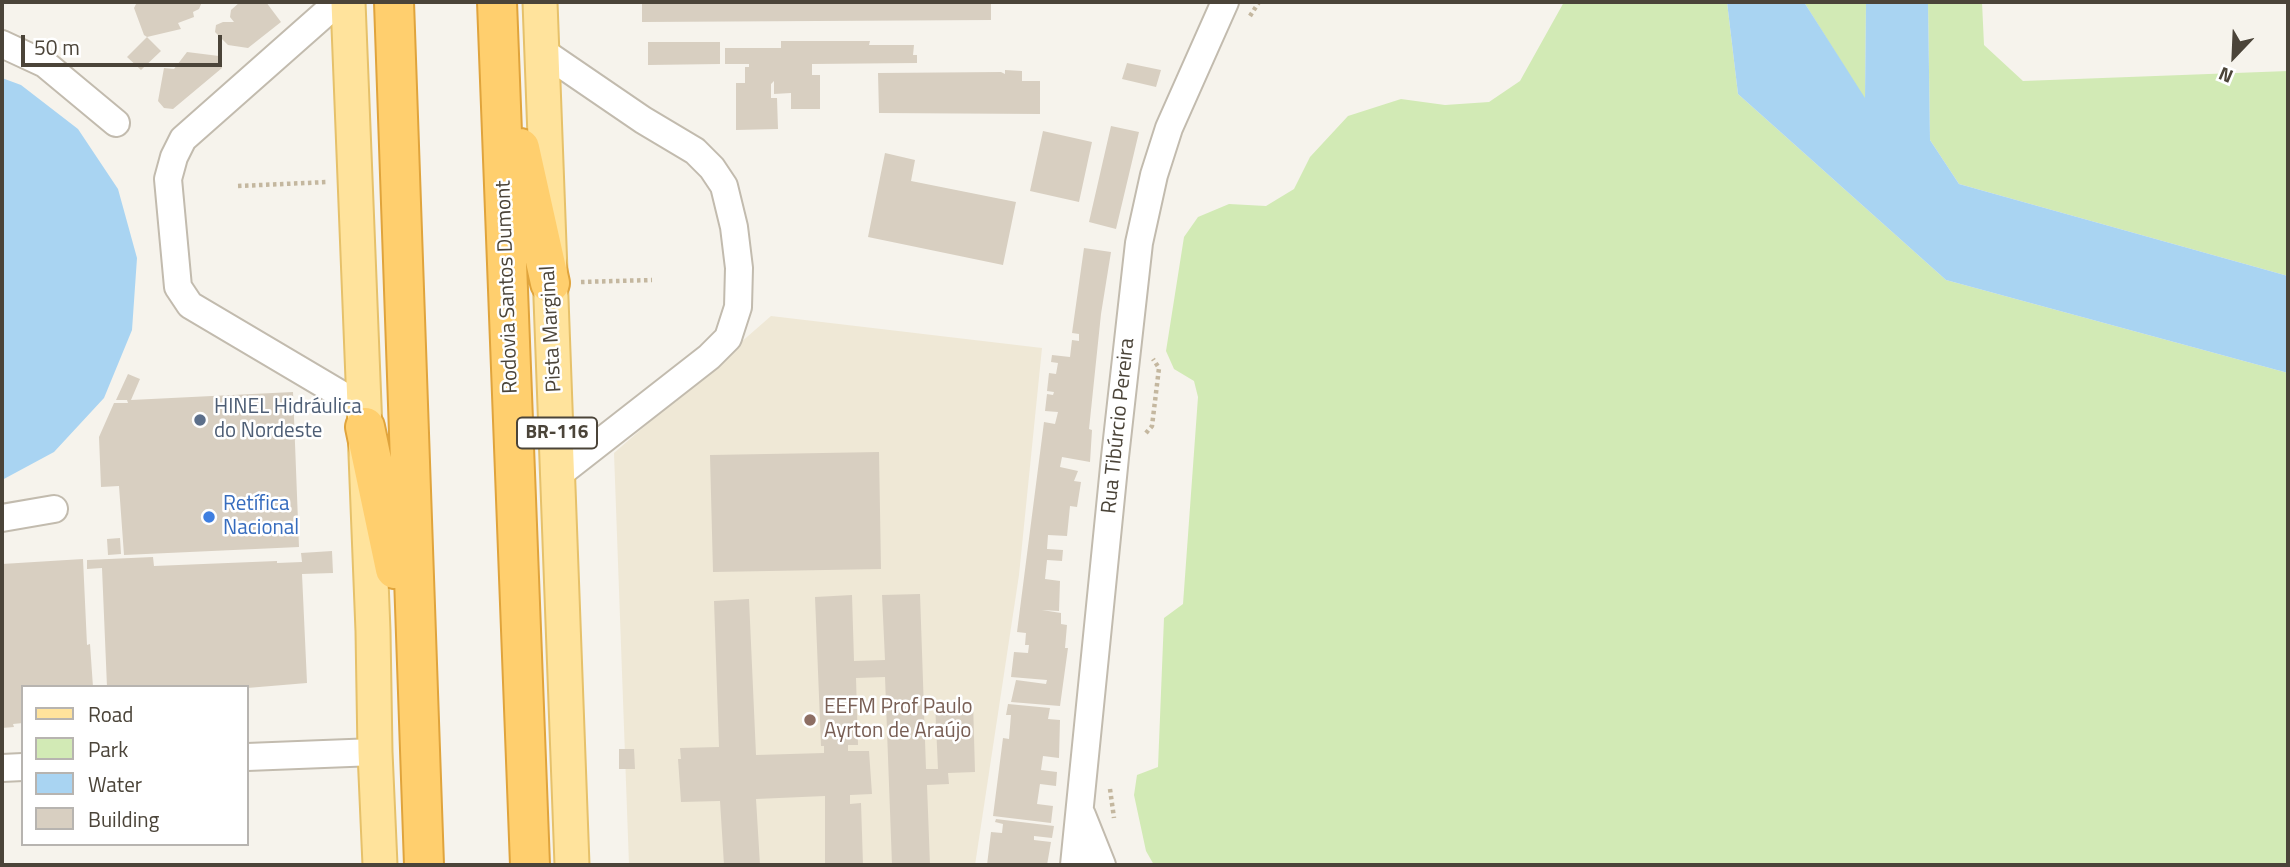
<!DOCTYPE html>
<meta charset="utf-8">
<style>
body{margin:0}
#map{position:relative;width:2290px;height:867px;overflow:hidden;background:#f6f3ec;font-family:"Titillium Web",sans-serif}
canvas{display:block}
.frame{position:absolute;inset:0;border:4px solid #4b4439;pointer-events:none}
.legend{position:absolute;left:21px;top:685px;width:228px;height:161px;box-sizing:border-box;background:#fff;border:2px solid #b7b4b0;margin:0;padding:9px 12px;list-style:none;font-size:21px;color:#4b4439}
.legend li{display:flex;align-items:center;gap:14px;height:35px}
.legend b{width:35px;border:2px solid #b7b4b0}
.north{position:absolute;left:2199px;top:21px;width:70px;height:70px;-webkit-text-stroke:5px #fff;paint-order:stroke;rotate:203deg;font-size:19px;font-weight:700;line-height:28px;text-align:center;color:#4b4439}
.north::after{content:'';display:block;margin:auto;width:24px;height:32px;background:#4b4439;clip-path:polygon(50% 0,100% 100%,50% 72%,0 100%)}
.scale{position:absolute;left:21px;top:35px;width:201px;height:32px;box-sizing:border-box;border:4px solid #4b4439;border-top:0;padding-left:9px;font-size:21px;line-height:24px;white-space:nowrap;color:#4b4439;-webkit-text-stroke:5px #fff;paint-order:stroke}
</style>
<div id="map">
<canvas width="2290" height="867"></canvas>
<div class="frame"></div>
<ul class="legend">
<li><b style="height:9px;background:#ffe39c"></b>Road</li>
<li><b style="height:19px;background:#d2eab5"></b>Park</li>
<li><b style="height:19px;background:#a9d4f2"></b>Water</li>
<li><b style="height:19px;background:#d8cfc1"></b>Building</li>
</ul>
<div class="north">N</div>
<div class="scale">50 m</div>
</div>
<script>
const context = document.querySelector('canvas').getContext('2d');
context.lineJoin = 'round';
function fillPath(path, color) { context.fillStyle = color; context.fill(path, 'evenodd'); }
const poly = rows => new Path2D(rows.map(r => 'M' + r).join(''));
function stroke(path, color, width, dash) { context.strokeStyle = color; context.lineWidth = width; context.lineCap = dash ? 'butt' : 'round'; context.setLineDash(dash || []); context.stroke(path); }
function write(font, color, halo, rows, align = 'center') {
  context.font = font + ' "Titillium Web",sans-serif'; context.lineWidth = 5; context.setLineDash([]); context.textBaseline = 'middle'; context.strokeStyle = halo; context.fillStyle = color; for (const [text, x, y, turn = 0] of rows) {
    context.save(); context.translate(x, y); context.rotate((+turn || 0) * Math.PI / 180); context.textAlign = isNaN(turn) ? turn : align; if (halo) context.strokeText(text, 0, 0); context.fillText(text, 0, 0); context.restore();
  }
}
fillPath(poly([
 [771,316,1042,348,1019,575,975,865,629,865,614,453]
]), '#efe8d6');
fillPath(poly([
 [1564,2,1727,2,1738,94,1946,280,2288,373,2288,865,1154,865,1146,851,1134,795,1137,775,1158,767,1164,618,1183,604,1198,397,1194,381,1174,369,1166,351,1184,237,1198,217,1229,204,1266,206,1294,189,1310,157,1348,116,1401,99,1445,105,1489,102,1520,81],
 [1804,2,1866,2,1865,100],
 [1928,2,1982,2,1984,45,2023,81,2288,71,2288,276,1959,184,1930,140]
]), '#d2eab5');
fillPath(poly([
 [1727,2,1804,2,1865,98,1866,2,1928,2,1930,140,1959,184,2288,276,2288,373,1946,280,1738,94],
 [2,78,21,85,78,129,118,189,137,258,132,330,104,398,54,452,2,480]
]), '#a9d4f2');
fillPath(poly([
 [137,2,202,2,199,9,193,12,194,17,178,23,181,29,147,37,161,51,141,70,127,57,147,37,144,35,134,8],
 [240,2,266,2,281,22,248,48,228,45,215,32,216,25,223,22,234,22,230,17,231,10],
 [642,2,991,2,991,20,642,22],
 [781,41,870,41,869,45,914,45,913,55,917,55,917,63,812,64,812,75,820,75,820,109,791,109,791,93,774,94,774,81,771,84,771,98,777,98,778,129,736,130,736,83,745,83,745,67,749,67,749,64,725,64,725,48,781,48],
 [648,42,720,42,720,64,648,65],
 [187,52,219,56,222,68,173,109,164,108,158,101,164,68,174,69],
 [1127,63,1161,70,1156,87,1122,79],
 [1005,70,1022,71,1022,81,1040,81,1040,114,879,113,878,73,1001,72,1005,74],
 [1111,126,1139,132,1116,229,1089,222],
 [1043,131,1092,142,1079,202,1030,191],
 [885,153,915,160,911,181,1016,202,1003,265,868,237],
 [1084,248,1111,252,1101,314,1089,429,1092,430,1090,462,1062,457,1060,467,1078,471,1074,481,1081,482,1077,507,1070,506,1067,536,1048,535,1047,549,1063,550,1062,561,1047,560,1045,579,1060,581,1059,611,1042,610,1061,613,1061,624,1067,625,1065,648,1068,648,1060,706,1011,702,1016,680,1046,684,1047,680,1011,677,1014,652,1028,653,1029,645,1025,645,1026,633,1017,632,1044,422,1055,424,1058,412,1045,411,1047,394,1053,395,1054,392,1047,391,1049,373,1056,374,1058,363,1051,362,1052,355,1070,357,1072,340,1079,341,1079,334,1072,333],
 [128,374,140,379,131,400,293,392,299,547,124,555,119,486,101,487,99,437,114,403,128,403,127,400,116,400],
 [879,452,881,569,713,572,710,455],
 [120,538,121,554,108,555,107,539],
 [332,551,333,573,302,574,307,683,247,688,107,687,102,568,87,569,87,560,153,557,154,566,277,561,277,563,302,562,301,553],
 [83,559,87,645,90,644,93,687,23,687,23,723,13,724,14,727,2,728,2,564],
 [920,594,926,769,938,769,935,703,973,701,975,772,948,773,949,784,927,785,930,865,892,865,885,677,856,678,858,745,848,745,848,751,869,751,872,794,850,795,850,804,861,803,863,865,825,865,825,796,756,799,760,865,724,865,720,801,681,802,678,759,681,759,680,748,719,747,714,601,749,599,756,755,824,753,824,746,821,746,815,597,852,595,854,661,885,660,882,595],
 [1008,704,1050,708,1048,719,1060,720,1059,758,1043,756,1041,770,1057,772,1056,786,1040,784,1037,804,1053,806,1051,823,993,816,1003,738,1009,739,1011,715,1006,715],
 [619,749,634,749,635,769,619,769],
 [996,819,1054,826,1052,838,1034,836,1034,840,1051,842,1047,865,987,865,991,832,1002,833,1003,824,995,822]
]), '#d8cfc1');
const minor = poly([
 [338,2,183,139,174,157,168,179,178,287,190,305,364,408],
 [2,44,45,64,116,123],
 [542,51,643,120,695,151,712,168,724,186,734,227,739,268,738,307,728,338,709,357,558,475],
 [2,518,54,509],
 [247,757,375,752],
 [2,768,23,767],
 [1082,815,1102,865],
 [1074,865,1115,457,1139,243,1154,175,1169,128,1225,2]
]);
const major = poly([
 [348,2,373,631,375,752,380,865],
 [540,2,572,865]
]);
const highway = poly([
 [394,2,424,865],
 [497,2,530,865],
 [520,148,550,283],
 [365,427,395,569]
]);
stroke(minor, '#c2bbae', 30);
stroke(major, '#e6c16a', 37);
stroke(highway, '#e0a43c', 42);
stroke(poly([
 [1250,16,1259,2],
 [238,186,328,182],
 [581,282,652,280],
 [1146,433,1152,426,1159,368,1153,359],
 [1110,789,1114,818]
]), '#c4b79f', 4.5, [3.5, 3.5]);
stroke(minor, '#fff', 26);
stroke(major, '#ffe39c', 33);
stroke(highway, '#ffcf6e', 38);
for (const [x, y, r, color] of [
 [200,420,7,"#5c6f8a"],
 [209,517,7,"#3f7fe0"],
 [810,720,7,"#8d6e63"]
]) { const dot = new Path2D(); dot.arc(x, y, r, 0, 2 * Math.PI); context.fillStyle = color; context.fill(dot); stroke(dot, '#fff', 2.5); }
for (const [x, y, w] of [
 [557,433,80]
]) { const box = new Path2D(); box.roundRect(x - w / 2, y - 15.5, w, 31, 5); context.fillStyle = '#fff'; context.fill(box); stroke(box, '#4b4439', 2); }
write('bold 19px', '#4b4439', null, [
 ["BR-116",557,433]
]);
write('21px', '#4b4439', '#fff', [
 ["Rodovia Santos Dumont",508,287,-92],
 ["Pista Marginal",552,329,-93],
 ["Rua Tibúrcio Pereira",1119,426,-84]
]);
write('21px', '#4e5e75', '#fff', [
 ["HINEL Hidráulica",214,408],
 ["do Nordeste",214,432]
], 'left');
write('21px', '#366cbe', '#fff', [
 ["Retífica",223,505],
 ["Nacional",223,529]
], 'left');
write('21px', '#785e54', '#fff', [
 ["EEFM Prof Paulo",824,708],
 ["Ayrton de Araújo",824,732]
], 'left');
</script>
